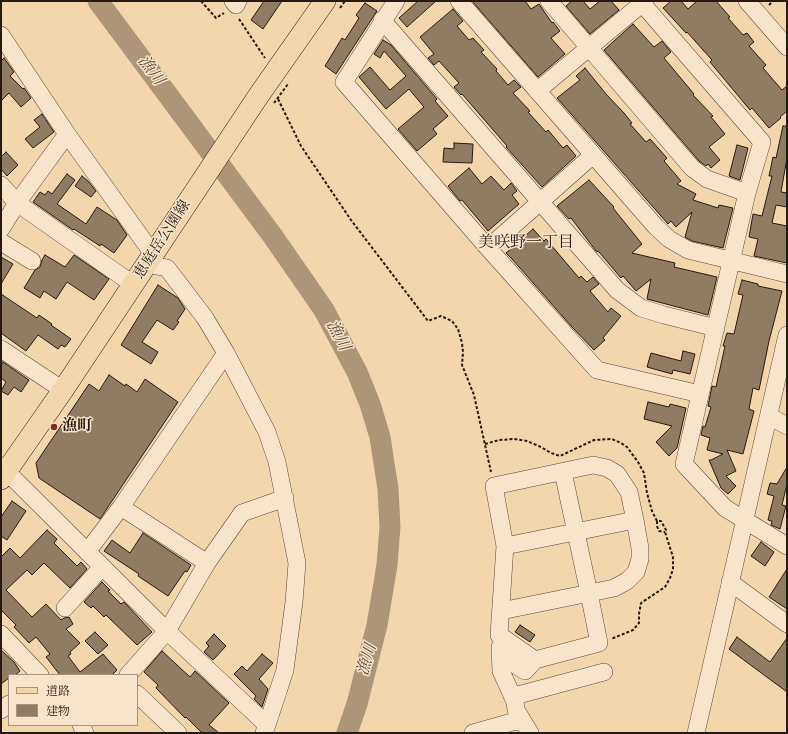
<!DOCTYPE html>
<meta charset="utf-8">
<style>
body{margin:0}
#map{position:relative;width:788px;height:734px;overflow:hidden;background:#f4d6ad;font-family:"IM FELL DW Pica","Noto Serif JP",serif}
canvas{display:block}
.frame{position:absolute;inset:0;border:2px solid #241a11;pointer-events:none}
.legend{position:absolute;left:8px;top:674px;width:130px;height:52px;box-sizing:border-box;background:#f8e4ca;border:1px solid #a39380;margin:0;padding:5px 7px;list-style:none;font-size:12px;color:#241a11}
.legend li{display:flex;align-items:center;gap:8px;height:20px}
.legend b{width:20px;border:1px solid #a39380}
</style>
<div id="map">
<canvas width="788" height="734"></canvas>
<div class="frame"></div>
<ul class="legend">
<li><b style="height:5px;background:#f4d6ad"></b>道路</li>
<li><b style="height:11px;background:#907c62"></b>建物</li>
</ul>
</div>
<script>
const context = document.querySelector('canvas').getContext('2d');
context.lineJoin = 'round';
const poly = rows => new Path2D(rows.map(r => 'M' + r).join(''));
function stroke(path, color, width, dash) { context.strokeStyle = color; context.lineWidth = width; context.lineCap = dash ? 'butt' : 'round'; context.setLineDash(dash || []); context.stroke(path); }
function fillPath(path, color) { context.fillStyle = color; context.fill(path, 'evenodd'); }
function write(font, color, halo, rows, align = 'center') {
  context.font = font + ' "IM FELL DW Pica","Noto Serif JP",serif'; context.lineWidth = 3; context.setLineDash([]); context.textBaseline = 'middle'; context.strokeStyle = halo; context.fillStyle = color; for (const [text, x, y, turn = 0] of rows) {
    context.save(); context.translate(x, y); context.rotate((+turn || 0) * Math.PI / 180); context.textAlign = isNaN(turn) ? turn : align; if (halo) context.strokeText(text, 0, 0); context.fillText(text, 0, 0); context.restore();
  }
}
stroke(poly([
 [98,1,272,235,324,310,357,372,370,404,380,437,388,489,390,527,387,565,377,625,357,704,347,733]
]), '#ad9678', 21);
const building = poly([
 [264,1,282,1,263,29,251,20,264,1],
 [418,1,436,1,407,27,399,18,418,1],
 [472,1,525,1,531,9,539,4,552,23,553,22,560,31,551,38,565,54,538,77,472,1],
 [572,1,583,1,590,9,600,1,611,1,619,10,590,34,566,6,572,1],
 [671,1,681,1,688,9,697,1,716,1,730,17,728,18,743,35,747,33,754,42,749,46,766,65,763,68,782,90,787,86,787,111,780,117,781,118,769,128,752,108,750,110,710,62,712,60,687,32,686,33,663,8,671,1],
 [365,3,377,11,336,74,325,66,342,38,345,40,359,18,356,15,365,3],
 [453,9,463,21,457,26,469,40,473,38,484,50,481,52,497,69,496,71,508,85,514,80,521,87,513,93,530,111,528,112,546,132,548,130,563,148,567,145,576,156,542,187,506,147,507,146,462,94,461,95,454,87,459,83,439,61,434,65,428,58,434,54,420,37,453,9],
 [633,24,654,47,662,41,671,52,664,58,694,94,693,95,713,116,711,117,725,134,709,147,720,160,711,168,708,164,706,166,699,161,604,50,633,24],
 [383,40,391,45,437,99,435,101,448,116,433,129,437,134,417,151,398,129,424,107,409,89,386,109,359,77,370,67,390,90,406,76,384,51,380,58,374,54,383,40],
 [4,58,14,72,10,76,23,89,24,88,31,98,21,107,9,93,1,101,1,61,4,58],
 [585,68,606,94,624,113,632,123,630,124,646,142,650,139,667,158,664,161,681,181,677,184,696,194,693,200,718,208,719,205,733,208,723,248,692,241,685,237,692,212,676,227,671,221,668,224,557,98,580,80,576,76,585,68],
 [42,114,54,132,33,148,25,139,40,127,34,120,42,114],
 [783,126,787,126,787,158,781,192,787,193,787,207,776,205,772,223,787,226,787,263,754,256,758,239,749,237,753,214,762,216,772,176,769,176,773,157,776,158,783,126],
 [454,143,473,144,472,163,443,162,444,148,454,149,454,143],
 [737,145,748,148,740,180,729,176,737,145],
 [6,152,18,165,7,176,1,169,1,157,6,152],
 [469,168,482,184,491,176,504,190,511,183,517,191,512,195,519,204,488,231,462,200,460,201,448,186,469,168],
 [67,174,75,180,57,204,86,224,97,207,117,220,127,235,114,253,101,244,100,246,74,229,73,230,33,202,40,192,45,195,48,191,52,194,67,174],
 [82,176,88,181,96,191,91,197,75,186,82,176],
 [589,180,614,207,613,208,642,244,632,253,675,263,674,267,717,277,708,315,647,299,651,279,636,291,623,276,621,278,599,252,596,251,571,218,569,219,557,206,589,180],
 [533,229,544,241,546,239,579,278,581,276,587,282,593,277,599,284,590,291,608,312,611,308,621,316,603,338,605,340,594,350,572,327,512,259,506,253,533,229],
 [45,255,65,267,74,255,109,279,94,300,67,282,56,299,44,291,40,298,24,288,35,270,40,267,42,260,45,255],
 [1,257,13,264,1,284,1,257],
 [742,280,758,284,758,286,782,291,769,341,759,390,753,388,749,409,754,411,743,454,727,450,736,471,726,476,736,486,728,494,721,488,709,460,711,460,723,454,707,450,710,438,701,435,703,426,705,427,711,407,708,406,712,386,716,387,725,346,723,346,727,333,734,334,743,295,738,294,742,280],
 [158,285,178,298,185,309,177,321,179,322,173,330,157,320,142,342,158,352,151,364,121,345,158,285],
 [1,294,37,318,39,315,52,324,51,325,71,339,65,347,61,345,58,349,38,335,26,351,1,333,1,294],
 [683,351,695,354,690,374,673,370,672,374,647,367,651,353,681,361,683,351],
 [3,362,29,380,21,392,14,387,8,395,1,391,6,382,1,378,1,366,3,362],
 [109,375,125,386,126,384,137,392,145,379,178,402,100,519,39,478,36,463,89,384,99,391,109,375],
 [648,402,669,407,670,404,686,408,677,448,669,456,656,442,672,426,644,419,648,402],
 [787,467,787,484,782,505,786,506,780,529,771,525,772,521,768,520,774,496,767,494,770,483,777,484,787,467],
 [12,501,26,511,7,540,1,536,1,517,12,501],
 [47,530,57,539,54,543,77,566,81,562,87,569,70,588,44,563,32,575,27,570,6,590,32,617,46,604,61,620,64,618,69,617,73,624,66,629,80,643,70,652,71,654,68,656,80,672,103,654,117,670,112,675,60,675,46,657,50,654,36,637,29,643,14,627,16,625,1,610,1,557,10,548,20,558,47,530],
 [143,533,191,565,187,572,185,571,168,596,138,576,139,574,104,551,112,540,130,553,143,533],
 [761,542,774,552,765,566,751,556,761,542],
 [787,569,787,609,769,597,787,569],
 [102,582,110,590,108,591,121,604,124,602,152,632,137,645,106,615,104,617,93,606,91,608,84,602,102,582],
 [520,625,535,635,530,642,515,632,520,625],
 [95,632,108,645,98,654,85,641,95,632],
 [214,634,226,646,213,660,204,652,209,646,206,643,214,634],
 [737,637,770,662,787,638,787,692,729,649,737,637],
 [1,650,14,662,20,671,15,675,9,675,9,678,1,684,1,650],
 [162,651,190,677,195,671,229,703,209,725,219,733,202,733,186,717,185,718,156,688,158,685,144,672,162,651],
 [262,654,273,663,259,679,268,689,262,707,254,699,256,696,234,674,242,666,247,671,262,654]
]);
fillPath(building, '#907c62');
stroke(building, '#241a11', 1);
const minor = poly([
 [233,1,236,5,238,1],
 [396,1,344,82,488,248,597,370,700,394],
 [459,1,656,227,669,239,688,250,787,274],
 [549,1,692,168,707,179,747,193],
 [640,1,762,142,747,193,684,464,725,508,787,546],
 [747,1,787,47],
 [382,20,617,290,641,308,664,315,716,328],
 [1,35,67,134,153,254],
 [537,91,645,1],
 [1,185,17,203,134,285],
 [1,229,17,203,67,134],
 [1,242,32,261],
 [488,248,593,155],
 [147,264,167,268,205,318,226,353,267,432,277,462,297,563,294,602,285,670,267,725],
 [1,349,63,390],
 [769,416,787,426],
 [1,466,167,631,267,725,264,733],
 [121,507,207,563],
 [505,546,635,520],
 [87,552,121,507,226,353],
 [730,582,787,624],
 [65,608,102,567],
 [501,611,614,588,627,581,636,572,640,559,640,548,635,520,629,492,617,474,607,468,593,465,494,486,505,546,499,635,535,660],
 [1,634,40,675],
 [500,647,501,671,515,702],
 [500,655,525,671,535,660,599,643,589,593,563,472],
 [128,675,167,631,207,563,242,513,285,498],
 [137,694,178,733],
 [1,710,9,704],
 [81,725,85,733],
 [473,733,512,722,522,721],
 [530,733,516,710,515,702,518,695,604,672],
 [696,733,787,335]
]);
const major = poly([
 [1,479,63,390,259,95,325,1]
]);
stroke(minor, '#584938', 18);
stroke(major, '#241a11', 22);
stroke(poly([
 [201,1,216,18,224,13],
 [769,5,773,1],
 [340,8,345,1],
 [239,19,265,58],
 [278,99,301,146,351,220,428,321,441,316,452,321,458,329,462,343,463,352,462,365,474,395,491,472],
 [274,103,288,84],
 [485,444,499,440,514,439,527,441,541,447,551,453,560,456,594,440,612,439,621,443,627,447,638,462,644,473,647,493,652,511,657,521,661,521,666,530,665,532,673,557,673,569,670,578,665,587,641,603,639,614,639,623,633,630,611,639],
 [657,521,657,526,659,531,665,532]
]), '#241a11', 2, [3, 2]);
stroke(minor, '#f8e4ca', 17);
stroke(major, '#f4d6ad', 21);
for (const [x, y, r, color] of [
 [54,427,4,"#8f2418"]
]) { const dot = new Path2D(); dot.arc(x, y, r, 0, 2 * Math.PI); context.fillStyle = color; context.fill(dot); stroke(dot, '#f8e4ca', 1.5); }
write('15px', '#241a11', '#f8e4ca', [
 ["恵庭岳公園線",163,240,-57]
]);
write('bold 15px', '#241a11', '#f8e4ca', [
 ["漁町",62,427]
], 'left');
write('italic 16px', '#5b4c3a', '#f8e4ca', [
 ["漁川",150,71,53],
 ["漁川",337,336,62],
 ["漁川",368,660,-74]
]);
write('16px', '#241a11', '#f8e4ca', [
 ["美咲野一丁目",526,244]
]);
</script>
